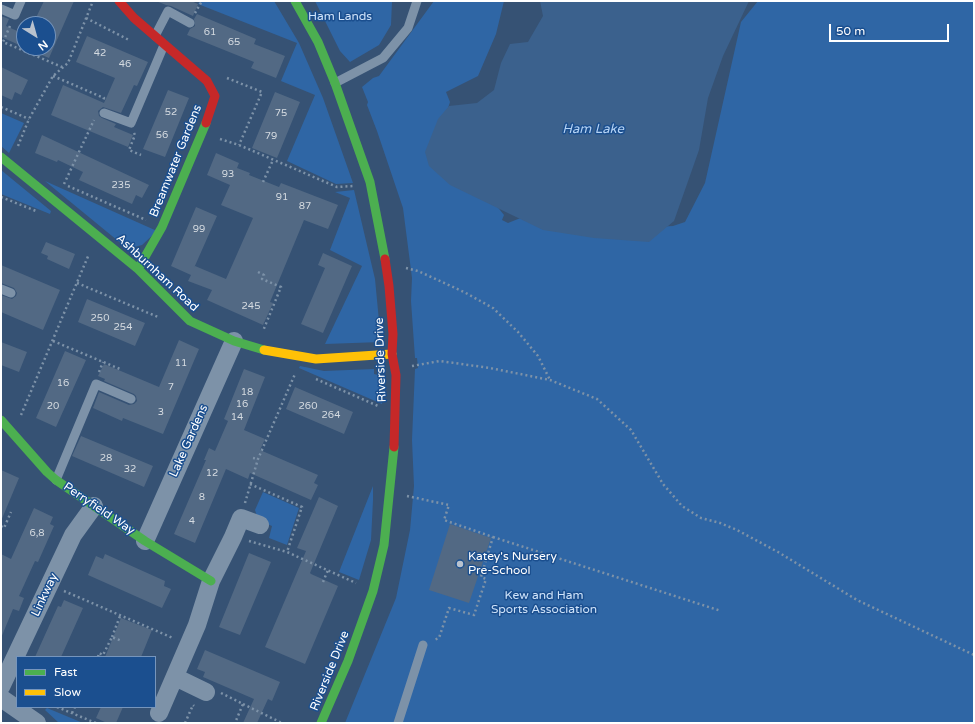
<!DOCTYPE html>
<style>
body{margin:0}
#map{position:relative;width:975px;height:724px;overflow:hidden;background:#365274;font-family:"Varela Round",sans-serif}
canvas{display:block}
.frame{position:absolute;inset:0;border:2px solid #fff;pointer-events:none}
.legend{position:absolute;left:16px;top:656px;width:140px;height:52px;box-sizing:border-box;background:#1b4f8f;border:1px solid #7695bc;margin:0;padding:5px 7px;list-style:none;font-size:12px;color:#fff}
.legend li{display:flex;align-items:center;gap:8px;height:20px}
.legend b{width:20px;border:1px solid #7695bc}
.north{position:absolute;left:16px;top:16px;width:40px;height:40px;box-sizing:border-box;background:#1b4f8f;border:1px solid #7695bc;border-radius:50%;rotate:143deg;font-size:11px;font-weight:700;line-height:16px;text-align:center;color:#fff}
.north::after{content:'';display:block;margin:auto;width:14px;height:18px;background:#b9c2ce;clip-path:polygon(50% 0,100% 100%,50% 72%,0 100%)}
.scale{position:absolute;left:829px;top:24px;width:120px;height:18px;box-sizing:border-box;border:2px solid #fff;border-top:0;padding-left:5px;font-size:12px;line-height:14px;white-space:nowrap;color:#fff;-webkit-text-stroke:3px #1b4f8f;paint-order:stroke}
</style>
<div id="map">
<canvas width="975" height="724"></canvas>
<div class="frame"></div>
<ul class="legend">
<li><b style="height:5px;background:#4caf50"></b>Fast</li>
<li><b style="height:5px;background:#ffc107"></b>Slow</li>
</ul>
<div class="north">N</div>
<div class="scale">50 m</div>
</div>
<script>
const context = document.querySelector('canvas').getContext('2d');
context.lineJoin = 'round';
function fillPath(path, color) { context.fillStyle = color; context.fill(path, 'evenodd'); }
const poly = rows => new Path2D(rows.map(r => 'M' + r).join(''));
function stroke(path, color, width, dash) { context.strokeStyle = color; context.lineWidth = width; context.lineCap = dash ? 'butt' : 'round'; context.setLineDash(dash || []); context.stroke(path); }
function write(font, color, halo, rows, align = 'center') {
  context.font = font + ' "Varela Round",sans-serif'; context.lineWidth = 3; context.setLineDash([]); context.textBaseline = 'middle'; context.strokeStyle = halo; context.fillStyle = color; for (const [text, x, y, turn = 0] of rows) {
    context.save(); context.translate(x, y); context.rotate((+turn || 0) * Math.PI / 180); context.textAlign = isNaN(turn) ? turn : align; if (halo) context.strokeText(text, 0, 0); context.fillText(text, 0, 0); context.restore();
  }
}
fillPath(poly([
 [200,1,274,1,299,43,323,98,353,183,336,184,287,161,315,95,281,81,297,43,198,4],
 [315,1,392,1,391,25,379,45,350,62,340,51],
 [434,1,504,1,496,34,478,76,446,92,450,102,443,123,491,199,504,215,502,220,508,223,528,215,605,230,673,226,685,222,705,183,741,22,758,1,974,1,974,723,345,723,396,598,410,530,414,486,412,440,415,369,418,368,417,358,415,358,411,301,412,278,403,208,377,131,367,105,368,102,362,87,373,78,379,76],
 [1,113,24,123,9,153,1,146],
 [1,170,51,211,50,214,1,194],
 [45,181,157,231,142,245,131,248,123,245],
 [354,190,375,279,381,342,325,344,362,266,330,250,350,198,335,192],
 [300,366,324,371,374,369,374,374,378,375,384,382,382,404,299,368],
 [373,486,373,500,371,540,359,580,339,572],
 [263,492,299,508,287,545,269,538,272,526,260,521,257,516,255,510],
 [47,708,83,723,59,723,45,710]
]), '#2f66a5');
fillPath(poly([
 [540,1,749,1,723,56,708,98,699,150,674,221,649,242,594,238,543,230,450,185,429,166,425,152,438,119,449,106,477,103,494,90,501,63,510,44,528,42,543,16]
]), '#3b618d');
fillPath(poly([
 [44,1,74,1,49,58,25,48,48,48,48,24,33,24],
 [156,1,191,1,198,4,193,16,171,6,166,5],
 [197,14,256,39,254,44,285,56,276,78,251,68,254,62,187,35,190,29,195,26,194,19],
 [1,16,9,19,6,26,24,34,24,47,1,37],
 [87,36,148,62,137,86,134,85,121,113,103,107,98,111,99,116,102,118,116,124,114,127,133,135,128,147,51,115,63,85,104,103,115,78,76,62],
 [1,67,28,80,21,95,15,92,12,100,1,95],
 [168,90,189,98,165,157,143,149],
 [275,92,300,102,277,158,252,148],
 [42,135,149,185,142,198,136,195,132,204,79,180,83,172,58,160,57,162,35,153],
 [216,153,239,163,237,168,250,173,249,175,279,187,281,183,338,205,328,229,304,220,270,302,273,303,263,325,207,300,212,290,188,281,191,275,171,266,196,207,217,216,194,268,195,266,226,279,253,218,221,205,230,185,207,175],
 [46,242,75,254,69,269,47,259,48,256,41,253],
 [323,253,352,266,323,333,301,324,325,268,318,265],
 [1,265,60,290,43,330,1,312,1,295,12,299,16,296,17,293,14,288,1,283],
 [87,299,145,323,135,346,78,322],
 [179,340,199,349,163,434,123,418,122,421,93,408,99,392,129,405,134,404,137,401,136,396,134,394,104,381,105,379,98,376,104,364,159,387],
 [1,342,27,352,19,372,1,365],
 [65,351,86,360,56,427,36,418],
 [244,369,265,377,244,430,265,439,260,450,318,475,314,483,318,485,311,500,250,473,248,479,226,469,195,543,174,534,206,460,204,460,209,448,215,451,228,421,224,419],
 [295,387,353,412,344,434,286,409],
 [81,436,153,466,144,487,72,456],
 [1,470,19,478,1,521],
 [319,497,338,506,310,573,311,574,338,586,305,664,265,647,306,551,297,548],
 [34,508,53,517,50,524,54,526,38,562,35,561,19,596,24,598,19,611,13,609,1,638,1,554,11,559],
 [450,524,491,538,469,603,429,590],
 [249,553,271,562,240,635,219,627],
 [105,554,165,581,164,586,171,589,162,608,88,575,96,556,103,559],
 [64,600,83,608,61,657,35,657,58,606,61,607],
 [121,618,152,630,141,657,105,657],
 [205,650,280,682,272,701,268,699,257,723,243,723,254,699,203,677,205,672,197,669],
 [101,707,123,707,116,723,107,723,96,718]
]), '#526984');
stroke(poly([
 [195,13,202,1],
 [86,18,129,40],
 [10,26,3,42,62,67],
 [53,76,104,98,103,101],
 [227,78,262,92,239,145],
 [1,107,29,119],
 [134,133,135,135,129,150,141,155],
 [220,139,239,145,337,187,353,186],
 [18,146,29,119,53,76,68,63,93,1],
 [263,182,273,160],
 [64,184,94,120],
 [68,186,146,220],
 [1,197,36,211],
 [406,268,418,271,464,292,493,308,518,332,538,356,550,380],
 [258,272,264,275,262,279,281,287,263,331],
 [77,283,158,317],
 [53,341,120,369],
 [412,366,440,361,490,368,550,380,597,399,631,430,663,484,682,506,701,518,720,523,737,530,778,552,857,600,974,655],
 [99,372,103,362],
 [316,379,378,406],
 [21,415,89,254],
 [253,458,258,459],
 [250,484,302,507,287,552],
 [407,496,449,505,444,520,493,537,481,577,486,579,474,615,449,608,439,638,434,640],
 [245,503,258,459,295,374],
 [1,526,4,528,11,512],
 [493,537,721,611],
 [249,541,287,552,356,583],
 [323,582,328,570],
 [64,591,173,638],
 [112,637,120,616],
 [98,657,99,653,103,655,112,637,122,641],
 [221,693,243,704,235,723],
 [243,704,282,723],
 [57,707,96,723],
 [72,713,75,707],
 [185,723,193,705,194,706]
]), '#7d92a8', 2.5, [2, 3]);
stroke(poly([
 [1,9,15,15,21,1],
 [155,36,168,11,190,23],
 [335,83,383,58,408,28,417,1],
 [104,113,131,123,164,45],
 [1,289,11,293],
 [56,480,96,384,131,399],
 [398,723,423,645]
]), '#7d92a8', 9);
stroke(poly([
 [145,541,234,341],
 [175,677,206,692],
 [1,687,73,535,94,506],
 [1,698,37,723],
 [159,713,197,625,211,581,233,537,241,518,260,525]
]), '#7d92a8', 18);
stroke(poly([
 [295,1,318,42,335,83,370,182,385,259],
 [1,157,138,269,190,321,234,341,264,350],
 [138,269,162,227,206,123],
 [1,420,47,472,56,480,145,541,211,581],
 [321,723,348,661,373,591,384,545,394,447]
]), '#4caf50', 9);
stroke(poly([
 [264,350,316,359,392,354]
]), '#ffc107', 9);
stroke(poly([
 [119,1,134,18,207,81,215,96,206,123],
 [385,259,389,286,393,334,392,354,396,375,394,447]
]), '#c62828', 9);
for (const [x, y, r, color] of [
 [460,564,4,"#b9c2ce"]
]) { const dot = new Path2D(); dot.arc(x, y, r, 0, 2 * Math.PI); context.fillStyle = color; context.fill(dot); stroke(dot, '#1b4f8f', 1.5); }
write('10px', '#d4dae0', null, [
 ["61",210,32],
 ["65",234,42],
 ["42",100,53],
 ["46",125,64],
 ["52",171,112],
 ["75",281,113],
 ["56",162,135],
 ["79",271,136],
 ["93",228,174],
 ["235",121,185],
 ["91",282,197],
 ["87",305,206],
 ["99",199,229],
 ["245",251,306],
 ["250",100,318],
 ["254",123,327],
 ["11",181,363],
 ["16",63,383],
 ["7",171,387],
 ["18",247,392],
 ["16",242,404],
 ["20",53,406],
 ["260",308,406],
 ["3",161,412],
 ["264",331,415],
 ["14",237,417],
 ["28",106,458],
 ["32",130,469],
 ["12",212,473],
 ["8",202,497],
 ["4",192,521],
 ["6,8",37,533]
]);
write('12px', '#cfe3fa', '#1b4f8f', [
 ["Ham Lands",340,17],
 ["Kew and Ham",544,596],
 ["Sports Association",544,610]
]);
write('12px', '#fff', '#1b4f8f', [
 ["Breamwater Gardens",176,161,-68],
 ["Ashburnham Road",157,273,43],
 ["Riverside Drive",381,360,-92],
 ["Lake Gardens",189,441,-66],
 ["Perryfield Way",99,509,34],
 ["Linkway",45,595,-65],
 ["Riverside Drive",330,671,-68]
]);
write('12px', '#fff', '#1b4f8f', [
 ["Katey's Nursery",468,557],
 ["Pre-School",468,571]
], 'left');
write('italic 13px', '#b5d3f5', '#1b4f8f', [
 ["Ham Lake",593,130]
]);
</script>
